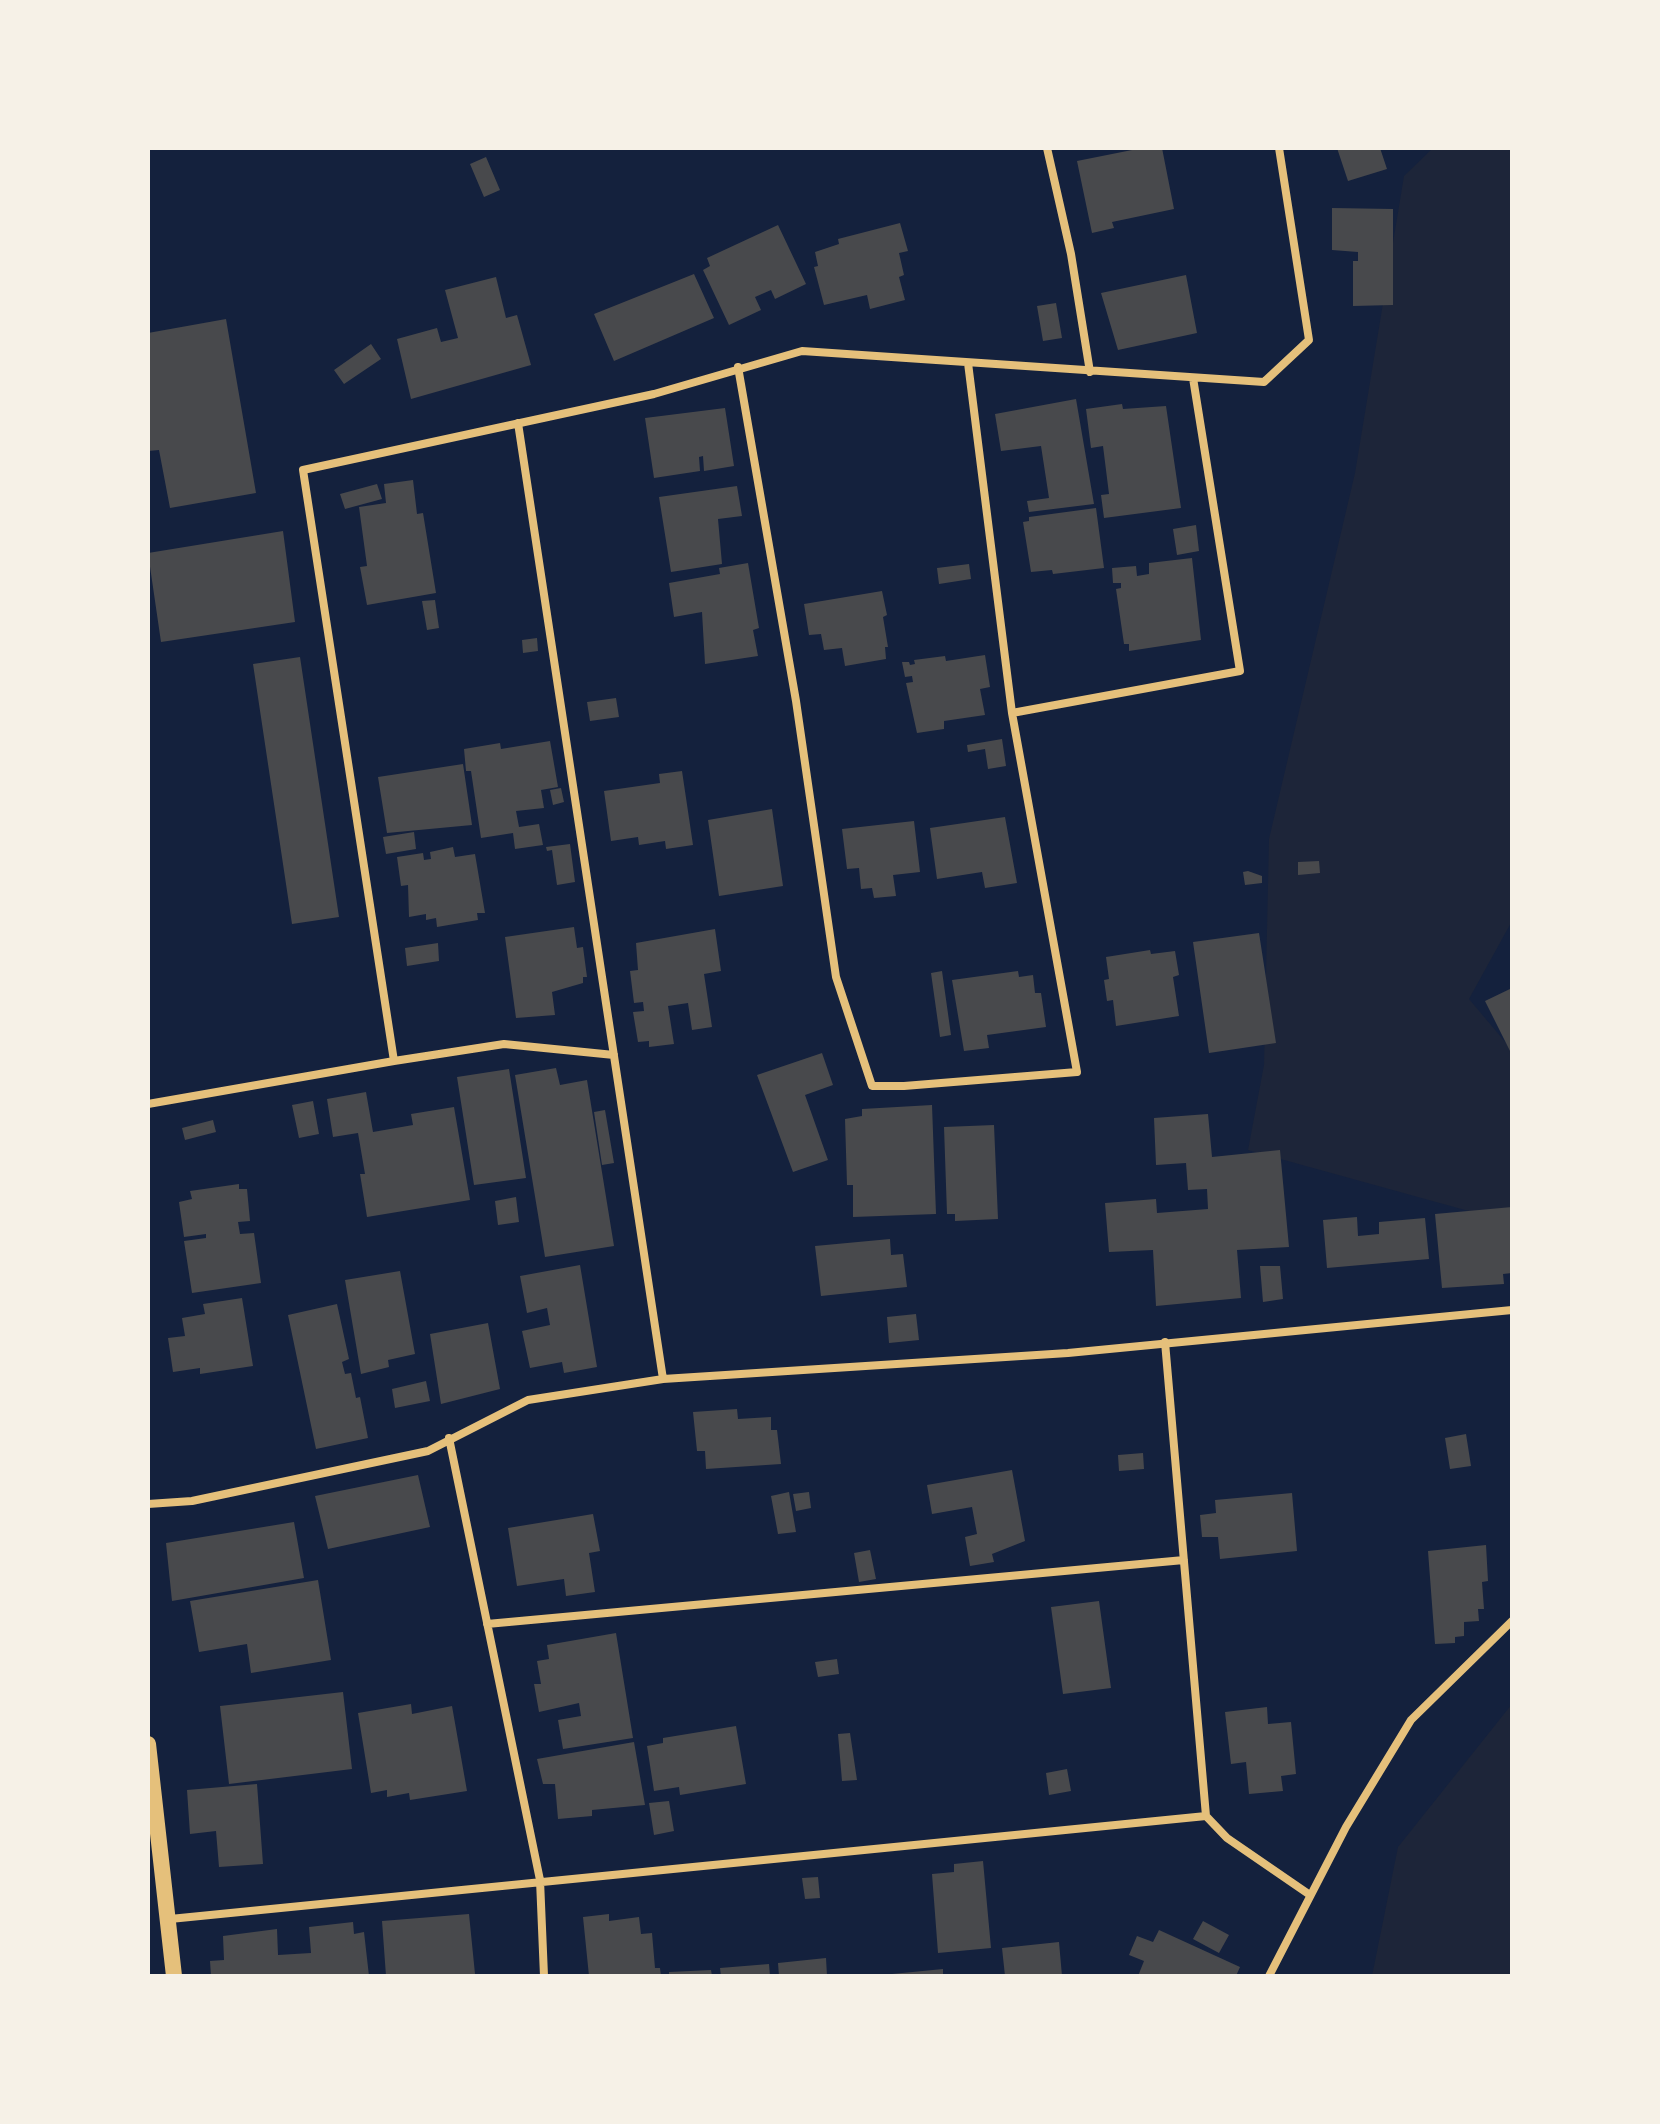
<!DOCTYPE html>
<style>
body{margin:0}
#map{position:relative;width:1660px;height:2124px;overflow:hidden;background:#14213d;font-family:"Alegreya Sans",sans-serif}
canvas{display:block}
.frame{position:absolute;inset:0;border:150px solid #f6f1e7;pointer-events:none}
</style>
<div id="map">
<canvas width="1660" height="2124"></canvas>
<div class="frame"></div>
</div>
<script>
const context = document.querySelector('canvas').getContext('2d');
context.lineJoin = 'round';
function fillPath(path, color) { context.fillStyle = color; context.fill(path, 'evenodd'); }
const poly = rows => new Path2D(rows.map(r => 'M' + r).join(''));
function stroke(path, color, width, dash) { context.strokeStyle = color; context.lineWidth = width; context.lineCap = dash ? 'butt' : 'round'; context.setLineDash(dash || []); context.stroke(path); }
fillPath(poly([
 [1433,148,1512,148,1512,921,1469,999,1512,1050,1512,1223,1248,1150,1264,1065,1269,839,1355,473,1404,176],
 [1512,1704,1512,1976,1372,1976,1398,1847]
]), '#1d2539');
fillPath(poly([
 [1142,148,1162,148,1174,209,1112,222,1114,228,1092,233,1077,161],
 [1337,148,1380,148,1387,169,1348,181],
 [486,157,500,190,484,197,470,164],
 [1332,208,1393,209,1393,305,1353,306,1353,261,1358,261,1358,252,1332,250],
 [900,223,908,251,899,253,904,275,899,277,905,300,870,309,867,295,824,305,814,267,818,266,815,252,839,244,838,239],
 [778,225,806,284,775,299,771,290,755,297,761,310,729,325,703,270,710,266,707,258],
 [694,274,714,318,614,361,594,314],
 [1186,275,1197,333,1118,350,1101,293],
 [496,277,506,318,517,315,531,365,411,399,397,339,437,328,441,342,458,338,445,290],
 [1056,303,1062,338,1043,341,1037,306],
 [226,319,256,493,170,508,159,450,148,451,148,333],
 [371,344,381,359,344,384,334,370],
 [1076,399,1094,504,1029,512,1027,501,1049,498,1041,446,1001,451,995,414],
 [1122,404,1123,409,1166,406,1181,508,1104,518,1101,495,1109,494,1103,446,1091,448,1086,409],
 [725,408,734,466,704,471,703,456,699,457,700,471,654,478,645,418],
 [413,480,417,514,423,513,436,593,367,605,360,567,367,566,359,507,386,503,384,484],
 [377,484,382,499,345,509,340,494],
 [737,486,742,516,718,519,722,564,671,572,659,497],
 [1096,508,1104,568,1053,574,1052,570,1031,572,1023,522,1029,521,1029,517],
 [1196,525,1199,551,1177,555,1173,529],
 [283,531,295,622,161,642,148,553],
 [1192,558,1201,640,1129,651,1129,644,1124,644,1116,589,1121,588,1121,583,1113,583,1112,568,1136,566,1137,576,1149,574,1149,563],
 [748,563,759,628,753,630,758,656,705,664,702,612,674,617,669,583,720,574,719,568],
 [969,564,971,579,939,584,937,568],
 [882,591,887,615,883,617,888,647,885,647,886,659,845,666,842,648,824,650,821,634,809,635,804,604],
 [435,600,439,628,427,630,422,601],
 [537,638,538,651,523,653,522,640],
 [985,655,990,687,980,689,985,715,944,721,944,729,917,733,906,683,913,682,912,676,905,677,902,662,909,662,910,665,915,664,914,660,945,656,946,661],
 [300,657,339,917,292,924,253,664],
 [616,698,619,717,590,721,587,702],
 [1002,739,1006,766,988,769,985,749,968,752,967,745],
 [550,741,558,787,541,790,544,808,516,811,519,827,539,824,543,845,515,849,513,833,481,838,471,771,466,771,464,749,500,743,501,749],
 [463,764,472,825,387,833,378,777],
 [682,771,693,845,666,849,665,841,639,845,638,837,611,841,604,791,660,783,659,774],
 [561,788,564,802,553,805,550,790],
 [772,809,783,886,719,896,708,820],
 [1005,817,1017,883,985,888,982,872,937,879,930,828],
 [914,821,920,872,893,875,896,896,874,898,872,888,861,889,859,868,847,869,842,829],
 [414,832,416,849,386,854,383,837],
 [570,844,575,882,557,885,552,850,547,851,546,847],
 [453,847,455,857,475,854,485,913,477,913,478,920,437,927,436,918,426,920,426,914,409,917,408,885,401,886,397,857,423,853,424,860,431,859,430,852],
 [1319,861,1320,873,1298,875,1298,862],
 [1248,871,1262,876,1262,883,1245,885,1243,872],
 [574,927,577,948,583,947,587,977,583,977,583,983,552,992,555,1015,516,1018,505,937],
 [715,929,721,971,704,974,712,1027,692,1030,688,1003,668,1006,674,1044,649,1047,649,1041,638,1042,633,1012,644,1011,643,1002,634,1003,630,971,638,970,636,943],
 [1259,933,1276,1043,1209,1053,1193,942],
 [438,943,439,961,407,966,405,948],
 [1150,950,1151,954,1175,951,1179,975,1173,977,1179,1016,1116,1026,1113,1000,1107,1001,1104,980,1109,979,1106,957],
 [942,971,951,1035,940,1037,931,973],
 [1018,971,1019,977,1033,975,1035,993,1041,993,1046,1027,987,1035,989,1048,964,1051,952,980],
 [1512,988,1512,1055,1485,1001],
 [822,1053,833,1085,805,1095,828,1160,793,1172,757,1075],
 [556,1068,560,1085,587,1080,614,1246,545,1257,515,1075],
 [509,1069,526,1178,474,1185,457,1077],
 [366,1092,373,1132,413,1125,411,1114,454,1107,470,1200,367,1217,360,1174,365,1174,358,1133,333,1137,327,1099],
 [313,1101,319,1134,299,1138,292,1105],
 [932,1105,936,1214,853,1217,853,1185,847,1185,845,1119,862,1116,862,1109],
 [605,1110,614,1163,602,1165,594,1112],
 [1208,1114,1212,1157,1280,1150,1289,1247,1237,1250,1241,1298,1156,1306,1153,1250,1109,1252,1105,1203,1156,1199,1157,1213,1208,1209,1207,1189,1188,1190,1186,1163,1156,1165,1154,1118],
 [213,1120,216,1132,185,1140,182,1128],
 [994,1125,998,1219,955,1221,955,1214,947,1214,944,1127],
 [239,1184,239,1189,247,1189,250,1221,238,1222,240,1234,254,1233,261,1283,192,1293,184,1241,206,1238,206,1234,184,1237,179,1202,192,1199,190,1191],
 [516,1197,519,1222,498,1225,495,1201],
 [1512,1207,1512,1273,1503,1274,1504,1284,1442,1288,1435,1214],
 [1357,1217,1358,1236,1379,1234,1379,1222,1425,1218,1429,1259,1327,1268,1323,1220],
 [890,1239,891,1255,903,1254,907,1287,821,1296,815,1246],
 [580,1265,597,1367,564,1373,562,1362,530,1368,522,1331,550,1325,547,1308,527,1313,520,1276],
 [1260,1266,1280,1266,1283,1299,1263,1302],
 [400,1271,415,1354,388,1360,389,1367,361,1374,345,1280],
 [242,1298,253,1366,200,1374,200,1368,173,1372,168,1338,185,1336,182,1318,205,1314,203,1304],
 [337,1304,349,1359,342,1362,345,1374,351,1373,356,1398,360,1397,368,1438,316,1449,288,1315],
 [916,1314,919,1340,889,1343,887,1317],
 [488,1323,500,1389,441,1404,430,1334],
 [426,1381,430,1401,395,1408,392,1389],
 [737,1409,738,1419,771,1417,771,1430,777,1430,781,1464,706,1469,705,1451,697,1451,693,1412],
 [1466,1434,1471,1466,1450,1469,1445,1438],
 [1143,1453,1144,1469,1119,1471,1118,1455],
 [1012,1470,1025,1541,992,1554,994,1562,970,1566,965,1537,977,1534,972,1507,932,1514,927,1485],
 [418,1475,430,1527,328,1549,315,1496],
 [789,1492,796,1532,778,1534,771,1496],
 [809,1492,811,1508,796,1511,793,1494],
 [1292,1493,1297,1551,1220,1559,1218,1537,1202,1537,1200,1515,1216,1513,1215,1500],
 [593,1514,600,1551,589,1553,595,1592,566,1596,564,1579,517,1586,508,1528],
 [294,1522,304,1578,172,1601,166,1543],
 [1486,1545,1488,1581,1482,1582,1484,1609,1478,1609,1479,1621,1464,1622,1464,1636,1455,1637,1455,1643,1435,1644,1428,1551],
 [870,1550,876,1579,859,1582,854,1553],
 [318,1580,331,1660,251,1673,247,1644,199,1652,190,1601],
 [1099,1601,1111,1688,1063,1694,1051,1607],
 [616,1633,633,1738,563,1749,558,1720,581,1716,579,1703,539,1712,534,1684,541,1684,537,1661,549,1659,547,1645],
 [837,1659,839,1674,818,1677,815,1662],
 [343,1692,352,1769,229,1784,220,1706],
 [411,1704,412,1714,452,1706,467,1791,410,1800,409,1793,387,1797,387,1790,371,1793,358,1713],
 [1267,1707,1268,1724,1291,1722,1296,1774,1281,1776,1283,1791,1249,1794,1246,1762,1231,1764,1225,1712],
 [736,1726,746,1784,680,1795,679,1787,654,1791,647,1746,663,1743,663,1738],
 [850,1733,857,1780,842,1781,838,1734],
 [634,1742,645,1805,592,1810,592,1816,558,1819,555,1784,543,1784,537,1759],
 [1067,1769,1071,1791,1049,1795,1046,1773],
 [257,1784,263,1864,219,1867,216,1831,190,1834,187,1790],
 [669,1801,674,1831,654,1835,649,1803],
 [983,1861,991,1948,938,1953,932,1874,954,1872,954,1864],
 [818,1877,820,1898,805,1899,802,1878],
 [469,1914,475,1974,386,1976,382,1921],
 [609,1914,609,1921,639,1917,641,1934,652,1933,655,1968,660,1968,661,1976,589,1976,583,1917],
 [1203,1921,1229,1935,1219,1953,1193,1939],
 [353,1922,354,1934,364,1932,369,1976,211,1976,210,1961,224,1960,223,1936,277,1929,278,1955,311,1953,309,1927],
 [1159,1930,1240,1967,1236,1976,1138,1976,1144,1961,1129,1955,1137,1936,1153,1942],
 [1059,1942,1062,1976,1005,1976,1002,1948],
 [826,1958,827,1976,779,1976,778,1963],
 [769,1964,770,1976,721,1976,720,1968],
 [943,1969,943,1976,892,1976,892,1974],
 [711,1970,712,1976,669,1976,669,1972]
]), '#48494c');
stroke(poly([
 [1047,148,1071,254,1090,372],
 [738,367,796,701,836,977,872,1086,904,1086,1077,1072,1012,713,968,363],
 [518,423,663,1379],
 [1012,713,1240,671,1193,378],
 [394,1061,504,1044,614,1055],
 [148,1104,394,1061,303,470,654,394,802,351,1264,382,1309,340,1279,148],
 [1165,1342,1206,1816,1227,1838,1310,1895],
 [449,1438,540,1880,544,1976],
 [148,1504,192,1501,428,1451,528,1400,663,1379,1068,1353,1512,1310],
 [487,1624,1184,1560],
 [170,1919,1206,1816],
 [1269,1976,1346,1827,1411,1720,1512,1621]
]), '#e5c07b', 8);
stroke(poly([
 [148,1744,174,1976]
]), '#e5c07b', 16);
</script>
